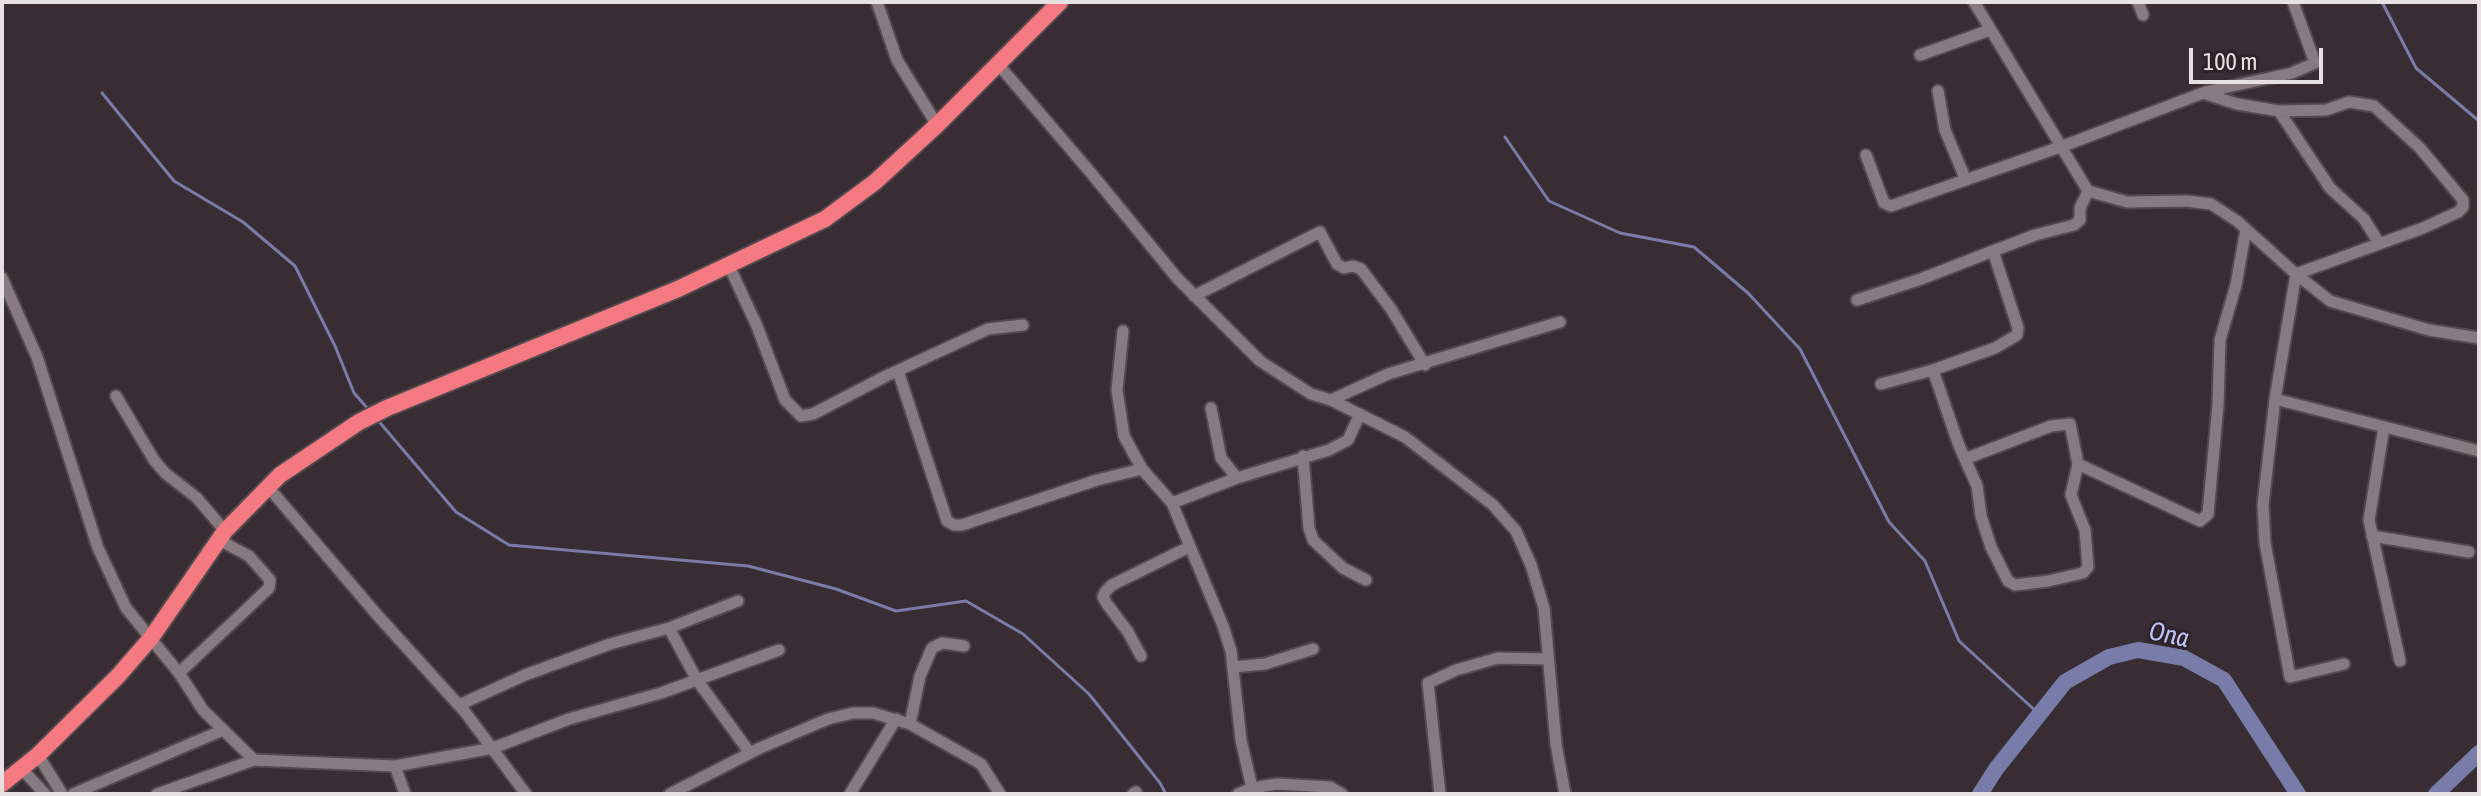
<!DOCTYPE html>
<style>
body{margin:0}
#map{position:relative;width:2481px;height:796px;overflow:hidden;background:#372d32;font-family:"Asap Condensed",sans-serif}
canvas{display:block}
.frame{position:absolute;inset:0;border:4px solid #e8e1e4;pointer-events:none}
.scale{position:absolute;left:2189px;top:48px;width:134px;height:36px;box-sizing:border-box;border:4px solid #e8e1e4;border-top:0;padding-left:10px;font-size:24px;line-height:28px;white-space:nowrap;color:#e8e1e4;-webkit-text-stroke:6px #2d2328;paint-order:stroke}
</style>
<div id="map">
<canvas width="2481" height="796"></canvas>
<div class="frame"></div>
<div class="scale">100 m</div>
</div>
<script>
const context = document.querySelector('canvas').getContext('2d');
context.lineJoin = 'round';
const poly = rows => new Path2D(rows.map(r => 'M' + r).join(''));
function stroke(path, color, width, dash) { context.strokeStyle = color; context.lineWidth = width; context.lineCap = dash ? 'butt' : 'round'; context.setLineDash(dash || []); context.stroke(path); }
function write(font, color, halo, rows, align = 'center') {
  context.font = font + ' "Asap Condensed",sans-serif'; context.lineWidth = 6; context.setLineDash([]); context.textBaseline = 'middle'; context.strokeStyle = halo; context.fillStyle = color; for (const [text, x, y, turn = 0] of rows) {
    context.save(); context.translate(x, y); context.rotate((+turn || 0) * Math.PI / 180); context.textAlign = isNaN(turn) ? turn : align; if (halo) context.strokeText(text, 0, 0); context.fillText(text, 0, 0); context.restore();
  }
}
stroke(poly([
 [2382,2,2416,68,2479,121],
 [102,93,174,181,243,222,295,266,335,346,354,393,369,410],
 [1505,137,1549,201,1620,233,1694,247,1748,293,1800,349,1889,522,1925,561,1959,641,2039,714],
 [376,418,456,512,509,545,748,566,836,589,896,611,966,601,1023,634,1089,694,1160,783,1166,794]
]), '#797ca9', 3);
stroke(poly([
 [1980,794,1996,769,2065,682,2109,657,2138,650,2184,658,2224,680,2298,794],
 [2436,794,2479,753]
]), '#797ca9', 16);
const minor = poly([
 [877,2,897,60,937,125],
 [1974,2,2088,191,2127,202,2187,201,2211,204,2237,221,2296,274,2330,301,2429,330,2479,338],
 [2138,2,2143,15],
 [1920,55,1990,30],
 [997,63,1091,173,1177,278,1260,361,1311,394,1331,400,1405,437,1493,505,1516,531,1531,565,1544,608,1556,744,1565,794],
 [1938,91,1945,130,1965,178],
 [2205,92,2292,73,2315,63,2293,2],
 [2279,111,2330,188,2364,219,2379,243],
 [1866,155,1884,203,1891,206,2063,146,2203,93,2237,104,2279,111,2326,110,2349,102,2374,106,2420,148,2463,200,2463,207,2458,212,2423,228,2296,274,2275,399,2263,505,2265,543,2290,677,2344,664],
 [729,266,757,326,785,400,801,416,813,414,886,376,988,329,1023,325],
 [2,278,37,357,98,548,126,608,179,673,203,710,254,760],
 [1194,296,1320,232,1337,264,1344,268,1353,266,1361,269,1391,309,1425,365],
 [1857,300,1921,279,1993,251],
 [1123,331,1117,390,1124,436,1142,469,1172,503],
 [1933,370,1958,443,1965,459,1977,486,1981,516,1991,547,2008,581,2015,585,2048,581,2083,573,2088,567,2085,530,2071,495,2078,464,2070,424,2051,426,1965,459],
 [898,371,947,521,954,525,962,525,1097,480,1142,469],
 [1881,384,1933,370,1995,348,2017,335,2018,328,1993,251,2035,235,2074,225,2080,220,2080,208,2088,191],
 [116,396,154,460,165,473,197,498,225,531],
 [2275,399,2479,451],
 [1331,400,1388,374,1560,322],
 [1211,408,1221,458,1237,478],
 [2384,427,2369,520,2400,661],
 [1303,456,1309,528,1313,540,1343,568,1366,580],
 [2078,464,2200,521,2208,514,2218,405,2220,340,2236,285,2246,229],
 [269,488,379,617,465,712,526,794],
 [2372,536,2469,552],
 [669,628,697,680,750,753],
 [1141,656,1128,632,1107,604,1103,597,1105,592,1112,585,1189,547],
 [1233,667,1265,664,1313,649],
 [179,673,269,588,270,580,249,556,219,540],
 [459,705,525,675,610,644,669,628,738,601],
 [910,724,920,676,932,648,942,643,964,646],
 [38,755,62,794],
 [395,766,405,794],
 [21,768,45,794],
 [73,794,223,730],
 [157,794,254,760,395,766,493,748,569,719,661,693,779,650],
 [670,794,760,748,828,719,853,713,873,713,910,724,981,764,1000,794],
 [850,794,896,719],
 [1133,794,1136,792],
 [1238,794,1252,788],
 [1342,794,1330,787,1277,784,1252,788,1241,740,1231,651,1223,626,1172,503,1237,478,1329,450,1348,440,1360,414],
 [1440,794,1428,683,1456,670,1498,658,1548,659]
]);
const highway = poly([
 [2,784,38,755,118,676,151,638,225,531,280,475,359,422,387,408,678,289,825,219,875,182,937,125,1060,2]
]);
stroke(minor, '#534a4f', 15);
stroke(highway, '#534a4f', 20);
stroke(minor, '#877a81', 11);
stroke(highway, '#f57980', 16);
write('italic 26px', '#bec3fa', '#2d2328', [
 ["Ona",2169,635,12]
]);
</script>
